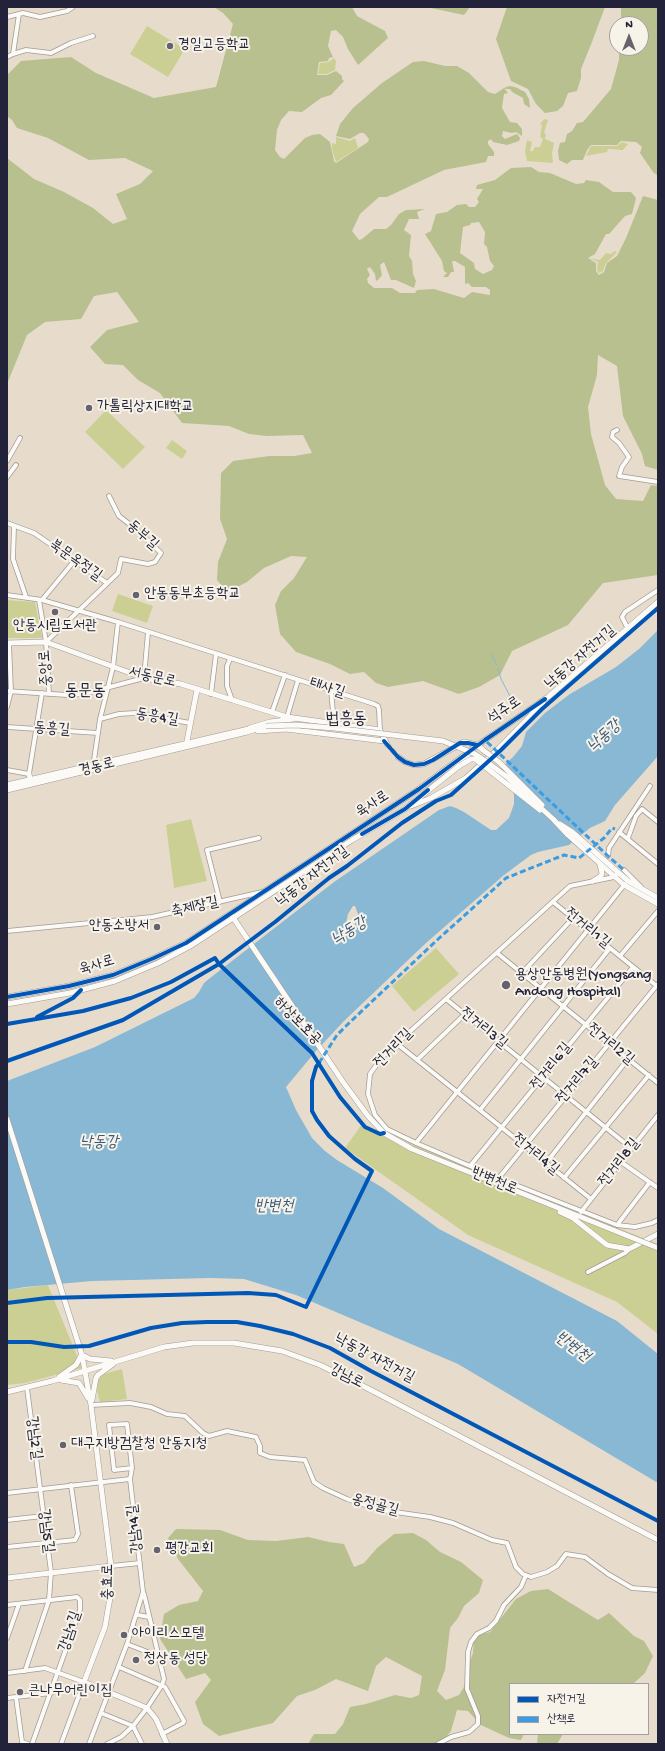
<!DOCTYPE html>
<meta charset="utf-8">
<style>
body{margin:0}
#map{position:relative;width:665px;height:1751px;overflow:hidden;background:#e7dccc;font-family:"Gochi Hand","Poor Story",sans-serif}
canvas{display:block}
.frame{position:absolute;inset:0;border:8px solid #22223b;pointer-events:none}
.legend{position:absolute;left:509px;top:1683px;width:140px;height:52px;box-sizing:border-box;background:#f7f3e8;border:1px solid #a29fa3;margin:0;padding:5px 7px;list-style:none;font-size:12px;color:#22223b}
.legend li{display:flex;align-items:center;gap:8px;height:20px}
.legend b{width:20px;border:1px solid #a29fa3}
.north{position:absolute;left:609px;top:16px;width:40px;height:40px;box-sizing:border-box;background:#f7f3e8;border:1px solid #a29fa3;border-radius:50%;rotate:0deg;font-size:11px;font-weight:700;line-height:16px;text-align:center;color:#22223b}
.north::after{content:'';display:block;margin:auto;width:14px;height:18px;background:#67636e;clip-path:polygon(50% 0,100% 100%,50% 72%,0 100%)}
</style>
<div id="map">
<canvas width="665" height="1751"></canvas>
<div class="frame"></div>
<ul class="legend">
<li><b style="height:5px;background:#0057b8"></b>자전거길</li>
<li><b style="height:5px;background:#3c9ce2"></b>산책로</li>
</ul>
<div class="north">N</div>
</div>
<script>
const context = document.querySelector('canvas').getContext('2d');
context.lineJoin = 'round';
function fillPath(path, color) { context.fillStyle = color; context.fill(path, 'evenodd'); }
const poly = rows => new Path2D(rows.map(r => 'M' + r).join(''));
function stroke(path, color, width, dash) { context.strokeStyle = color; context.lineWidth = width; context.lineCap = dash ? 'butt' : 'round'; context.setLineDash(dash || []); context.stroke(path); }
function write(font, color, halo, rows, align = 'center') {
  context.font = font + ' "Gochi Hand","Poor Story",sans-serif'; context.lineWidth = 4; context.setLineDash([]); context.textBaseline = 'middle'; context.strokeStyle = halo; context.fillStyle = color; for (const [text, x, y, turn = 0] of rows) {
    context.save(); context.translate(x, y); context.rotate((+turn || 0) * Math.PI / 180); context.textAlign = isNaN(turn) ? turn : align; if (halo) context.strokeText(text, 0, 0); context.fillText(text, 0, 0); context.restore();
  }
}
fillPath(poly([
 [147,26,185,49,168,77,130,54],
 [334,58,336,61,335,70,327,74,318,74,320,63,329,62],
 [544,119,548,120,544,133,546,134,545,139,554,143,552,154,553,161,552,163,527,161,525,151,527,140,532,142,530,151,533,151,535,147,540,147,543,139,540,137,542,125,540,124],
 [336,137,350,141,355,138,358,148,336,162,332,149,332,143,336,144],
 [622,142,628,144,623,150,608,149,607,152,586,156,591,146,617,146],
 [615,251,617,252,606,263,603,271,599,273,597,270,598,262,590,258,600,260,606,253,611,254],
 [106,410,145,447,123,469,85,432],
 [172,440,187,451,182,459,166,448],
 [118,594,153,606,147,623,112,611],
 [7,600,35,602,42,638,7,638],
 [191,819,207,881,174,888,166,825],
 [436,948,459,974,414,1012,392,986],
 [362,1124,658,1244,658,1334,617,1302,468,1235,345,1148],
 [48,1285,82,1368,25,1383,7,1385,7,1290],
 [122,1369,127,1399,100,1402,97,1390,98,1380,104,1374]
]), '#cccf94');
fillPath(poly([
 [214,7,352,7,357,16,385,31,388,38,358,65,348,49,343,37,336,30,331,31,328,46,333,57,329,58,328,61,319,62,317,75,327,75,336,71,342,76,342,79,344,81,331,95,321,98,302,112,289,111,281,120,277,130,275,150,280,157,284,159,305,138,312,135,320,134,330,142,334,161,336,163,368,142,369,139,364,133,360,133,350,139,336,136,340,124,353,108,382,83,413,62,424,61,445,66,457,66,469,73,488,92,495,94,504,88,508,93,504,94,502,108,510,122,517,123,522,129,522,136,516,132,512,133,503,131,502,136,505,139,517,134,520,138,519,141,507,145,493,142,491,139,488,141,488,144,494,152,494,156,488,156,486,162,444,170,387,197,379,197,360,214,352,231,359,240,362,239,374,229,386,229,391,225,399,214,406,210,425,209,417,212,419,219,409,219,404,230,411,235,409,256,412,261,413,274,416,281,414,288,396,280,391,280,384,262,380,265,382,275,379,279,376,281,375,274,370,267,367,269,370,275,367,279,368,283,374,288,392,288,400,293,415,293,417,290,434,289,464,298,472,292,490,295,490,290,486,287,472,287,468,283,465,284,465,267,455,261,452,261,454,272,451,272,448,277,443,277,447,273,444,271,442,261,425,234,431,231,436,214,447,212,457,205,466,204,469,207,475,207,479,202,477,199,483,189,476,189,477,185,495,180,511,168,531,167,539,172,550,173,576,184,584,183,586,180,599,182,613,192,631,192,636,198,632,214,625,216,609,234,606,234,595,254,588,258,596,263,596,271,599,275,604,272,607,263,617,256,626,238,643,196,658,200,658,470,645,466,642,454,623,416,617,366,598,355,597,375,588,407,591,434,605,485,616,499,643,501,651,485,658,486,658,575,603,583,568,625,512,651,500,675,479,687,459,694,423,681,388,687,376,683,364,672,350,674,330,664,296,652,280,634,275,605,281,591,294,578,307,557,291,556,264,568,247,582,227,592,217,580,218,562,227,539,220,519,221,473,233,461,269,456,294,456,312,453,303,435,267,436,249,434,229,426,182,423,160,393,138,380,123,365,105,364,90,347,107,330,139,322,117,292,94,296,81,319,45,322,27,335,7,384,7,158,34,179,64,192,93,208,113,224,127,219,116,194,140,184,153,171,125,158,89,160,48,138,17,128,12,120,7,116,7,75,21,61,71,57,96,73,154,98,216,87,233,24,223,13],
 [479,222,485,232,484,244,487,247,490,261,494,266,492,270,483,274,475,269,474,263,460,253,463,227,470,225,471,223],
 [426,7,470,7,464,15],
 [507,7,605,7,592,42,581,69,581,78,577,91,568,93,563,106,557,111,545,113,536,104,528,89,511,81,496,39],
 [621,7,658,7,658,176,653,172,640,153,642,147,636,142,621,141,617,145,591,145,587,150,583,160,572,160,567,164,559,160,558,151,560,143,565,142,567,134,572,131,577,123,583,122,611,89,619,60,619,48,641,48,641,24,621,24],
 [509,86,515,87,525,92,529,99,530,108,524,104,523,98,512,92,510,89,506,89,504,88],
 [176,1529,220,1530,248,1540,276,1541,308,1537,329,1542,344,1544,354,1567,364,1563,377,1548,394,1534,413,1533,426,1540,440,1552,461,1562,483,1580,479,1593,464,1606,458,1618,450,1628,445,1670,437,1691,446,1700,459,1695,467,1682,468,1667,473,1653,474,1636,490,1632,516,1599,531,1591,548,1589,598,1620,609,1613,634,1636,644,1641,653,1656,645,1673,633,1684,510,1684,510,1734,524,1734,521,1740,509,1738,498,1733,481,1725,468,1711,457,1710,451,1731,440,1744,308,1744,314,1734,335,1734,343,1724,350,1707,366,1704,395,1695,411,1698,419,1695,422,1676,386,1657,376,1666,368,1691,336,1679,315,1690,297,1696,273,1723,219,1736,203,1724,195,1702,211,1680,205,1673,186,1679,160,1639,164,1614,179,1605,198,1601,203,1591,178,1559,168,1538],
 [538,1734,563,1734,557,1744,537,1744]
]), '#b7c08e');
fillPath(poly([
 [658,630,658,756,615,805,605,821,590,828,569,845,538,852,531,855,504,875,426,943,344,1021,316,1051,286,1087,296,1110,312,1138,325,1151,337,1160,383,1188,439,1229,617,1321,658,1354,658,1483,458,1364,296,1295,244,1279,210,1278,92,1281,25,1287,7,1290,7,1081,95,1047,194,998,199,992,204,983,210,978,334,882,439,810,450,806,456,808,464,812,491,830,496,830,509,818,514,804,514,796,513,789,500,774,501,768,513,757,522,746,526,732,545,713,570,694,616,667,639,649],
 [353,906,355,906,358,914,352,935,349,936,346,934,346,923,348,914]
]), '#89b8d4');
stroke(poly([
 [491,654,497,665],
 [498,669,501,679,512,700]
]), '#89b8d4', 1);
stroke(poly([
 [387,744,398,757]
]), '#c0b7af', 5, [5, 2.5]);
const minor = poly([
 [7,17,23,13,40,17,67,11,73,7],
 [13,54,19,14],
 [7,57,13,54,26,50,51,53,71,43,93,36],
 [617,430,613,432,612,437,619,443,629,457,622,467,619,476,658,482],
 [7,461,20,438],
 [7,477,16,465],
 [7,523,34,533,107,583],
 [14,526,13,559,26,597],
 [7,595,42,600,118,622,374,704,378,706,379,710,380,730],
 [39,600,46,642,49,694],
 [42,600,75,560],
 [628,629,622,617,625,612,658,590],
 [46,642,118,573,121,559,148,564,155,562,161,553,137,530,119,516,109,496],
 [230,659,227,666,227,686,232,700],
 [7,691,67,695,83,694,144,678,148,632],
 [211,694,216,654],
 [7,707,11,691,9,643],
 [272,712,285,675],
 [287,717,298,680],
 [100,719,119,714,135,713,190,723],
 [330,723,333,712,331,690],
 [7,727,98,733],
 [93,767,100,719,113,667,118,622],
 [7,770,29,774,42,693],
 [619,832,658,864],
 [628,838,636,816,642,809,658,822],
 [608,856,609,848,650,786],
 [624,870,641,887],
 [618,873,614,877,570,886,382,1057,370,1074,368,1094,375,1115,387,1129,416,1143,498,1178,617,1225,635,1227,652,1223,658,1220],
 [220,902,207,850,259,838],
 [553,902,658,987],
 [7,931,152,917,262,892],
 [497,953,658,1083],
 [620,956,658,911],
 [522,973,573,918],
 [446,999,631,1148],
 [396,1043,591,1199],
 [417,1060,465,1014],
 [480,1110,610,948],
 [416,1143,625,884],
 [621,1162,658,1188],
 [546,1163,628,1059],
 [470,1166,633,967],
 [564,1178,649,1075],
 [497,1180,658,984],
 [581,1212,658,1115],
 [617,1225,650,1182],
 [588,1272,625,1253,629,1249],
 [91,1405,130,1403,151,1407,167,1414,185,1416,203,1433,209,1436,227,1431,256,1437,260,1446,260,1453,270,1457,305,1460,314,1482,323,1488,347,1499,381,1510,430,1517,453,1523,492,1540,507,1543,516,1567,523,1574,531,1577,547,1572,557,1566,566,1554,585,1557,608,1574,632,1588,658,1590],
 [7,1493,130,1479],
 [7,1520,43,1516],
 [7,1547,75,1540,78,1534,71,1485],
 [111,1566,140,1563],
 [7,1605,77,1597,80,1600,80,1610,32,1744],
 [138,1615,149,1617],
 [7,1638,19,1604],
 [127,1644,158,1656],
 [119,1667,165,1687,184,1721,183,1723,162,1734],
 [25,1671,49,1600,51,1572,27,1388],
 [7,1673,45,1668,84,1682,61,1744],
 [16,1697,22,1742,28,1744],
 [7,1698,51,1693],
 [101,1713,133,1726,142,1744],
 [89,1744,127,1644,143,1592,130,1479,132,1468,127,1424,109,1425,114,1470,132,1468],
 [107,1744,121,1737,133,1726,147,1708,162,1685,164,1679,144,1594],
 [438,1744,451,1737,469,1732,478,1724,478,1716,467,1689,468,1652,471,1642,477,1634,489,1628,496,1621,504,1605,521,1587,526,1575]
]);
const tertiary = poly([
 [7,643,46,642,144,678,181,684,287,717,380,730,387,744],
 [250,728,270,722,293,719],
 [258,731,286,729,384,741],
 [186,746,197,690],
 [398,757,405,762,414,765,424,764,464,742,477,745,483,750],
 [29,774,31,783],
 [7,785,253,728],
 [7,790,247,732,266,726],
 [411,806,431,798,466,778,499,748,543,703],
 [553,819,568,835,624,885,658,904],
 [560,824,571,831,628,881,658,898],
 [593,881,601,876,602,873,600,865],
 [232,916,343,1082,368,1116,384,1133,412,1149,628,1236],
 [7,997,69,986,113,975,154,958,186,943,419,789,485,740,548,697,658,602],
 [7,1004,70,993,115,981,158,963,192,945,352,840,405,809,459,766,470,754],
 [7,1119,82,1355,91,1405,111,1566,111,1592,105,1627,84,1682,147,1708,156,1719,167,1744],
 [560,1212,573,1218,607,1245,612,1246,629,1249,658,1234],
 [82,1355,90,1359,111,1361],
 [59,1377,76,1365,81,1356],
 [61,1380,79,1383,88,1398],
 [7,1392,52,1381,164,1347,193,1343,234,1343,282,1351,320,1365,369,1389,658,1540],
 [92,1400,96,1378,98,1375,113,1364],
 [7,1578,111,1566]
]);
stroke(minor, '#a19b95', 5.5);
stroke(tertiary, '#a19b95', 6);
stroke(minor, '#fbfaf7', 4);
stroke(tertiary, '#fbfaf7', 5);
const tertiaryBridge = poly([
 [266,726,296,725,334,728,443,741,475,754,487,762,507,777,553,819],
 [483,750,499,762,542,805],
 [459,766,471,759,475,759,540,810],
 [628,1236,658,1248]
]);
stroke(tertiaryBridge, '#a19b95', 6, []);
stroke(tertiaryBridge, '#fbfaf7', 5);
stroke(poly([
 [487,742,608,856,624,870],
 [319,1063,337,1035,347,1025,435,942,506,878,564,855,579,858,604,838,612,828,615,829]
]), '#3c9ce2', 3, [6, 3]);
stroke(poly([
 [384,741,398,757,405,762,414,765,424,764,433,760,460,743,468,743,477,745],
 [362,834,405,809,428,790],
 [7,997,69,986,113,975,154,958,186,943,419,789,485,740,545,699],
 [37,1017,73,998,81,990],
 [7,1024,83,1011,131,998,171,982,215,958,219,964,312,1053,340,1097,365,1127,380,1134,384,1133],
 [7,1061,123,1020,219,964,275,922,329,878,347,866,402,823,436,801,451,795,501,750,542,709,658,608],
 [7,1303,47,1298,248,1293,276,1295,306,1307,372,1171,355,1159,329,1136,317,1120,312,1111,312,1081,316,1067,319,1063],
 [7,1342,31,1342,64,1347,89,1346,151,1328,182,1323,207,1322,237,1322,260,1326,293,1334,330,1348,371,1371,658,1521]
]), '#0057b8', 4);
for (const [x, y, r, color] of [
 [170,46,4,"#67636e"],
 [89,408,4,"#67636e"],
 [136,595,4,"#67636e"],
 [55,612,4,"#67636e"],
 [157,927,4,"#67636e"],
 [506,985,5,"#67636e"],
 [63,1445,4,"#67636e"],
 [157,1550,4,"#67636e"],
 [124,1635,4,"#67636e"],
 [136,1660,4,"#67636e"],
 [20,1692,4,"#67636e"]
]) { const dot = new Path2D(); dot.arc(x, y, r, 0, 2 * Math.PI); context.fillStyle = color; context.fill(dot); stroke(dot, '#f7f3e8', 1.5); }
write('15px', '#22223b', '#f7f3e8', [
 ["경일고등학교",178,46],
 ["가톨릭상지대학교",97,408],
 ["안동동부초등학교",144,595],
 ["안동시립도서관",55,627,"center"],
 ["안동소방서",149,927,"right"],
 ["용상안동병원(Yongsang",515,976],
 ["Andong Hospital)",515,993],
 ["대구지방검찰청 안동지청",71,1445],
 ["평강교회",165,1550],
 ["아이리스모텔",132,1635],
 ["정상동 성당",144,1660],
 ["큰나무어린이집",28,1692]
], 'left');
write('15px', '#22223b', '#f7f3e8', [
 ["동부길",142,536,41],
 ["북문옥정길",75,561,35],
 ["낙동강 자전거길",581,658,-41],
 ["중앙로",47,668,-94],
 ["서동문로",152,678,13],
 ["태사길",327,689,18],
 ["석주로",505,711,-34],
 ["동흥4길",157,718,9],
 ["동흥길",52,730,4],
 ["경동로",97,768,-14],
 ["육사로",373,805,-33],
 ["낙동강 자전거길",313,877,-38],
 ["축제장길",195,908,-13],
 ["전거리1길",587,929,39],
 ["육사로",97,966,-16],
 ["하상보호공",297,1022,45],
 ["전거리3길",483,1029,39],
 ["전거리2길",610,1045,39],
 ["전거리길",394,1049,-46],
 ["전거리6길",552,1067,-51],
 ["전거리7길",578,1081,-50],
 ["전거리4길",535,1155,39],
 ["전거리8길",620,1163,-52],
 ["반변천로",494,1182,23],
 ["낙동강 자전거길",374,1359,28],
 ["강남로",346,1377,27],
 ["강남2길",33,1438,83],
 ["옹정골길",375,1506,15],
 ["강남14길",136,1529,-96],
 ["강남5길",45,1531,83],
 ["충효로",109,1582,-89],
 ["강남1길",71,1632,-72]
]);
write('italic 16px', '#3b587a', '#f7f3e8', [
 ["낙동강",605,737,-42],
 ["낙동강",350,932,-32],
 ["낙동강",99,1144],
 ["반변천",274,1208],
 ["반변천",572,1348,37]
]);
write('17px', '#22223b', '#f7f3e8', [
 ["동문동",85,692],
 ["법흥동",346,720]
]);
</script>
